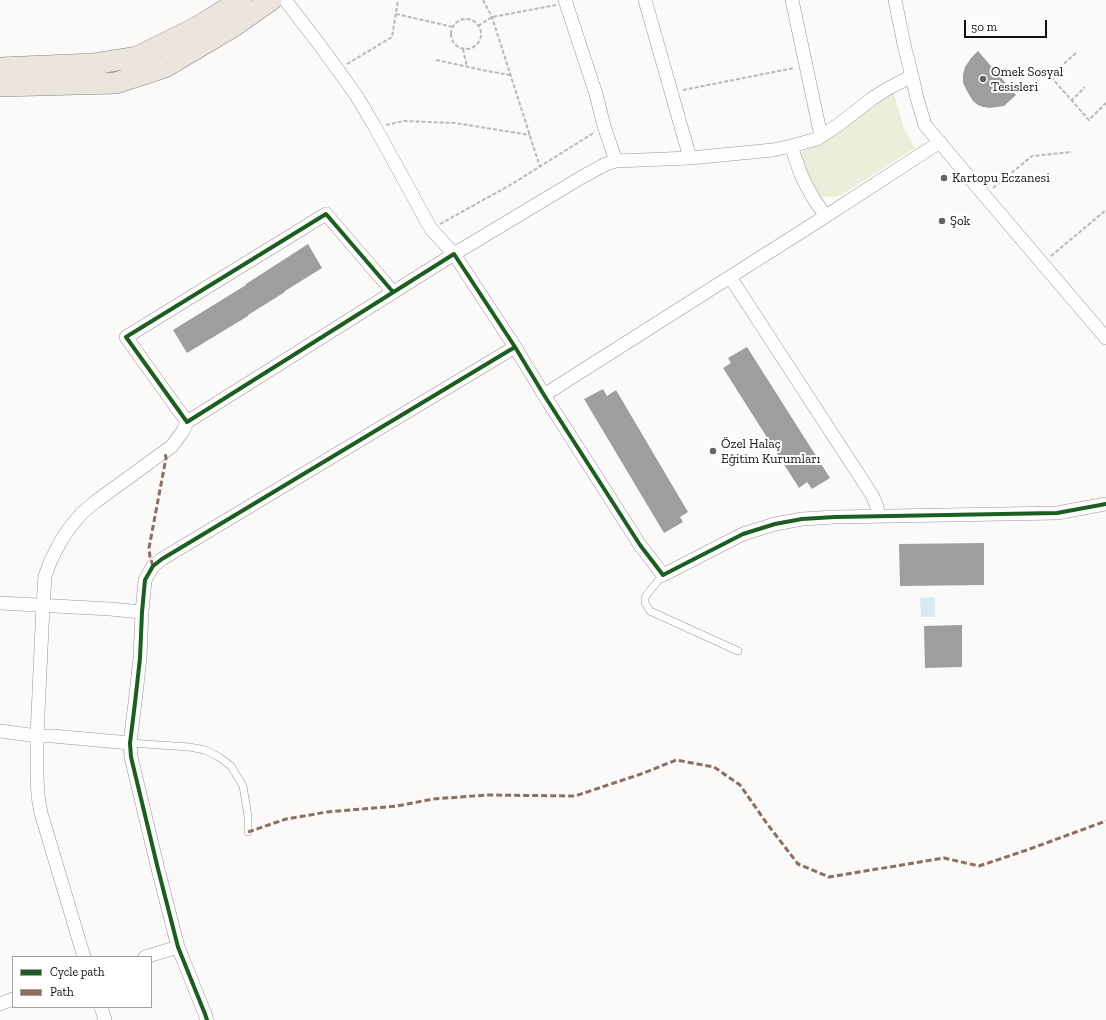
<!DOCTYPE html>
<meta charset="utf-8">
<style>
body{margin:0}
#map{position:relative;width:1106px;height:1020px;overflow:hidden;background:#fcfaf8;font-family:"Zilla Slab",serif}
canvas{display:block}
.legend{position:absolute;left:12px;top:956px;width:140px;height:52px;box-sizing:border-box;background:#fff;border:1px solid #a0a0a0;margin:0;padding:5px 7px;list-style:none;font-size:12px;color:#111}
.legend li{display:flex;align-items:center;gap:8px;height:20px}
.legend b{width:20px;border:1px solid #a0a0a0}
.scale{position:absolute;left:964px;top:20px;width:83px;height:18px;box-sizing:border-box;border:2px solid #111;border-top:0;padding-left:5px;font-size:12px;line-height:14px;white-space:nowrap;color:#111;-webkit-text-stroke:3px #fff;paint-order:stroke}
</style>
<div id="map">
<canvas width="1106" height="1020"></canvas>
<ul class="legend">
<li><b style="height:5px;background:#1b5e20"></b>Cycle path</li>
<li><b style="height:5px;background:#8d6e63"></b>Path</li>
</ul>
<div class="scale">50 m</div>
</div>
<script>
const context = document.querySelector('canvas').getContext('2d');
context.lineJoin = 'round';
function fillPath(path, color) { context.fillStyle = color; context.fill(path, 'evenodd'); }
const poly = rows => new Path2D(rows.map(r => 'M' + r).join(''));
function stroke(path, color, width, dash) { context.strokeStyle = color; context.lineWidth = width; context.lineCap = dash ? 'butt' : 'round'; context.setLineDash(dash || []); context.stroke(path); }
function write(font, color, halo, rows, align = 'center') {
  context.font = font + ' "Zilla Slab",serif'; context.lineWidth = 4; context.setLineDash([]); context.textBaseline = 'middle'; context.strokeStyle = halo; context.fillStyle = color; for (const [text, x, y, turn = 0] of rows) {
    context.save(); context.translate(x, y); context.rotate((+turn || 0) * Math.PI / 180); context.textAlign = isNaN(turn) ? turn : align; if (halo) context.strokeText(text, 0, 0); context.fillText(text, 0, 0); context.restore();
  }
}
fillPath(poly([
 [893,91,904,128,915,148,840,196,819,197,807,182,798,154,819,144]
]), '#eaeeda');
fillPath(poly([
 [935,597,935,617,921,617,920,598]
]), '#d2ecf2');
fillPath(poly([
 [978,51,1016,95,1004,106,990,108,983,107,978,105,973,101,967,91,963,83,963,75,965,67,971,58],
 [308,244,322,268,285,291,285,292,248,315,248,316,187,353,173,330,246,285,246,284],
 [747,347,830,478,812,489,807,482,799,488,723,368,731,363,728,358],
 [603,389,607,396,616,390,688,512,680,517,683,522,664,533,584,399],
 [984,543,984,585,900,586,899,544],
 [962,625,962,667,925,668,924,626]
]), '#a09e9c');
const lane = poly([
 [663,575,647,594,645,598,645,603,650,611,738,651],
 [130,743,189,747,205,750,219,757,231,766,243,786,248,816,248,832]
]);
const street = poly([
 [285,0,319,44,356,95,375,127,431,229,454,254,582,177,606,164,616,161,690,158,773,150,791,146,817,139,838,125,873,98,887,89,912,76],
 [565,0,596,94,604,126,616,161],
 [645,0,690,158],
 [792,0,821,136],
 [895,0,905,49,912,76,917,98,925,125,984,195,1106,338],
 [791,146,800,172,806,185,815,201,826,216],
 [730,277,872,495,877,507,878,516],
 [393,292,326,214,126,337,187,422,454,254,515,347,544,395,640,545,663,575,743,534,775,524,802,519,835,517,1057,513,1106,504],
 [544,395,826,216,940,142],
 [0,603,110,609,142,612],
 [0,731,37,736,53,736,130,743],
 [84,957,41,813,38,796,37,777,37,736,43,605,45,576,51,560,62,539,71,526,82,513,95,502,172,446,183,431,187,422],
 [145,957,178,947],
 [0,1004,13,999],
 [101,1007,105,1020],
 [207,1020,205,1014,178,947,158,869,131,757,130,743,135,703,140,658,142,612,145,580,153,566,162,559,515,347]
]);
const primary = poly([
 [0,68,93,64,137,57,196,28,241,0],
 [0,86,116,83,165,67,234,26,271,0]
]);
stroke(lane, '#979695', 8);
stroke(street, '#979695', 14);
stroke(primary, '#848382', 22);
stroke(poly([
 [483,0,492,17,540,167],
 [396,14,453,27],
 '451 34a15 15 0 1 1 30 0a15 15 0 1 1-30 0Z',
 [478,26,492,17,556,5],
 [463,49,467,67],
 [1076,53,1050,76,1089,120,1106,103],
 [436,60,487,71,510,75],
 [347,64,392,37,398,0],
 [683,90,794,68],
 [1071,101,1085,87],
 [386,125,404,121,455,123,530,135],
 [993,188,1032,156,1072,152],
 [440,224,512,184,595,132],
 [1051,256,1106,210]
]), '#b9b9b8', 2, [4, 2]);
stroke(lane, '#fffefe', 7);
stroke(street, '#fffefe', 13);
stroke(primary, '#ebe5de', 21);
stroke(poly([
 [153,566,150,557,149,548,166,458,165,452],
 [248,832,286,819,327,812,397,806,433,799,487,795,575,796,644,773,676,760,714,767,740,785,768,825,798,864,829,877,944,858,979,866,1027,850,1106,821]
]), '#8d6e63', 3, [6, 3]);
stroke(poly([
 [393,292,326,214,126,337,187,422,454,254,515,347,544,395,640,545,663,575,743,534,775,524,802,519,835,517,1057,513,1106,504],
 [207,1020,205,1014,178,947,158,869,131,757,130,743,135,703,140,658,142,612,145,580,153,566,162,559,515,347]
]), '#1b5e20', 4);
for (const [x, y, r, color] of [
 [983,79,4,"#636362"],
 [944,178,4,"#636362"],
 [942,221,4,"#636362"],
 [713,451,4,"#636362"]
]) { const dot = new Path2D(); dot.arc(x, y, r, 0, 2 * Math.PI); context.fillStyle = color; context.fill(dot); stroke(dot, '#fff', 1.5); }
write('13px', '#111', '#fff', [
 ["Omek Sosyal",991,72],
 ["Tesisleri",991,87],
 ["Kartopu Eczanesi",952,178],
 ["Şok",950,221],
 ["Özel Halaç",721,444],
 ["Eğitim Kurumları",721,459]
], 'left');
</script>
